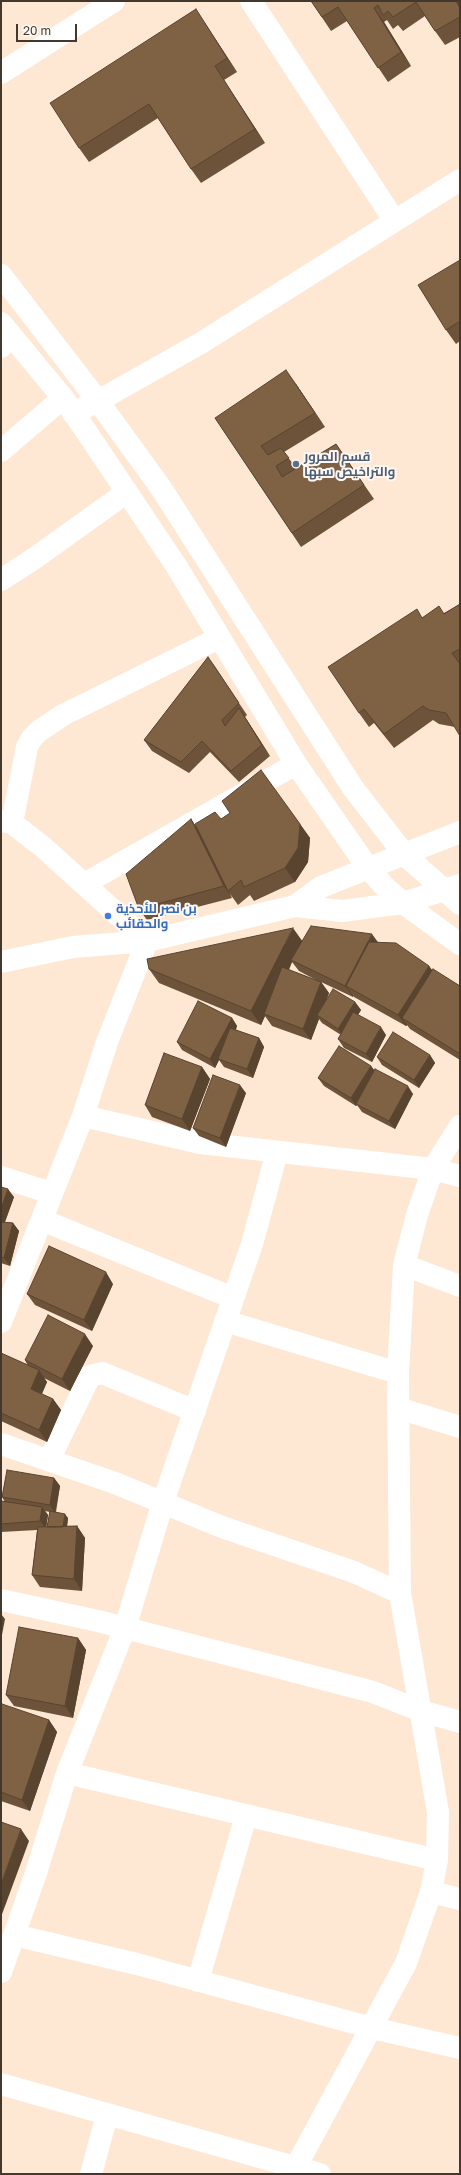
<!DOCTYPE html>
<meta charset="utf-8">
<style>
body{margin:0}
#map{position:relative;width:461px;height:2175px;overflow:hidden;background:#fee7d3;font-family:"Golos Text",sans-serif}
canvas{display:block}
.frame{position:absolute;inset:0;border:2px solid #43382e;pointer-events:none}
.scale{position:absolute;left:16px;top:24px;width:61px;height:18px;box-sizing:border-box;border:2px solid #43382e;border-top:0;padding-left:5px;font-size:12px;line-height:14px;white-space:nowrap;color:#43382e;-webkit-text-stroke:3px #fef8f3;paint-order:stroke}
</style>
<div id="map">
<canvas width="461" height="2175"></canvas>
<div class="frame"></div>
<div class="scale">20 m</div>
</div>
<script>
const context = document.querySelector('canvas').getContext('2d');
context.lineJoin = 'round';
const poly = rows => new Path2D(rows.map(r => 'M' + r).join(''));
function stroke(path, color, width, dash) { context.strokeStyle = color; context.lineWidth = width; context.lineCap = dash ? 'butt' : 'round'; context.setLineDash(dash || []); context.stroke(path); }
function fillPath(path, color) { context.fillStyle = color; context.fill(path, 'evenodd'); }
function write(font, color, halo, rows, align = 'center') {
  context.font = font + ' "Golos Text",Cairo,sans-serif'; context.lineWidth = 4; context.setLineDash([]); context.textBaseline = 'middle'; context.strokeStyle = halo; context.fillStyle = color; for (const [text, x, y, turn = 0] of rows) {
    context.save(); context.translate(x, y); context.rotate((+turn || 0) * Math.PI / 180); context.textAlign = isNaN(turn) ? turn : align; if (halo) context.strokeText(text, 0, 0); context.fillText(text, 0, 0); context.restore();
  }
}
stroke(poly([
 [251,1,394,220],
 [1,73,114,1],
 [1,347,11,335],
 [73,413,98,401,201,343,460,180],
 [1,451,63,398],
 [1,580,35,558,127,492],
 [1,821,12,823,43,847,147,941,107,1042,83,1116,1,1322],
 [12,823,27,747,32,738,39,731,63,715,219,638],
 [84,884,296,764],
 [295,906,321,887,460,832],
 [1,962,73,947,147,941,295,906,342,911,403,903,460,885],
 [83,1116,200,1143,433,1169,460,1176],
 [1,1177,51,1193],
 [42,1220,233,1298],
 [404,1265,460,1286],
 [225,1321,398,1373],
 [398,1408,460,1427],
 [1,1444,115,1483,222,1527,354,1572,400,1593],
 [49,1460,90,1376,102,1373,195,1411],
 [1,1600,98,1621,277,1667,373,1692,421,1711,460,1722],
 [67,1773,437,1860],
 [431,1892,460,1899],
 [14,1935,137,1964,372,2028,460,2048],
 [1,1972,36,1873,67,1773,125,1628,163,1502,252,1244,277,1152],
 [198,1981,246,1816],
 [1,2084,320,2174],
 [91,2174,107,2115],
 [292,2174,406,1963,431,1892,437,1860,438,1812,400,1593,398,1373,404,1265,417,1215,433,1169,460,1126]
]), '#fff', 22);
stroke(poly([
 [1,275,98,401,161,488,353,788,405,855,460,904],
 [1,323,63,398,88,434,177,567,296,764,368,868,386,888,403,903,460,944]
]), '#fff', 22);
fillPath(poly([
 [311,1,458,1,460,5,460,37,445,45,435,31,425,16,403,31,398,25,393,29,387,20,384,22,411,66,388,82,347,21,331,31],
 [205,23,237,72,224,80,265,143,201,183,191,169,158,118,89,162,79,148],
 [460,260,460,341,456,344,446,330],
 [296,384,325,427,284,452,296,468,336,444,374,499,301,547,215,418],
 [460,604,460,735,455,727,439,724,433,720,394,748,374,723,369,727,359,713,423,617,444,613],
 [208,657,247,715,245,717,270,756,239,782,210,752,189,773,152,751,144,740],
 [191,819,196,827,221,819,300,824,310,838,308,862,295,882,254,901,250,895,238,905,228,891,222,879,232,898,147,920,139,909],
 [302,941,378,942,429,966,432,970,460,986,460,1060,410,1029,407,1025,406,1026,354,997,353,996,353,997,321,982,329,993,326,1000,355,1002,361,1010,358,1015,386,1035,372,1062,344,1048,338,1039,341,1035,322,1023,319,1019,311,1040,272,1026,265,1016,261,1025,159,983,149,969],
 [292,962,299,971,318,981,289,970],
 [232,1018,237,1026,236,1030,259,1038,264,1047,253,1078,224,1067,219,1060,215,1068,182,1050,177,1042],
 [430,1055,435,1063,419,1088,382,1065,377,1057],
 [371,1066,374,1070,413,1094,395,1129,362,1112,357,1105,356,1106,324,1086,318,1078],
 [202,1067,210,1079,190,1131,152,1117,145,1105],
 [246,1093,226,1147,199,1136,193,1128],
 [1,1187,14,1197,5,1222,13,1223,19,1231,10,1266,1,1263],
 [113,1284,92,1331,35,1305,27,1294],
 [93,1346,70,1391,44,1378,47,1382,42,1394,53,1399,61,1410,47,1442,1,1421,1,1353,28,1366,25,1360],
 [54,1478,60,1486,56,1512,68,1518,67,1526,77,1526,85,1538,82,1591,40,1587,32,1575,37,1530,1,1532,1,1501,5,1502,2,1497],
 [45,1511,50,1512,47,1527,46,1527,48,1515],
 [78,1638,86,1650,73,1718,14,1706,6,1695],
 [1,1707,49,1720,57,1732,30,1811,1,1801]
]), '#6d533a');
fillPath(poly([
 [456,1,458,1,460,5,460,8],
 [374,8,384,22,411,66,401,52],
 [196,9,205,23,237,72,227,58],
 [215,66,224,80,265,143,255,129],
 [286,370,296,384,325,427,315,413],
 [208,657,216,668,247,715,239,703],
 [239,708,247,720,270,756,262,745],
 [191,819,199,831,232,898,224,886],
 [300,824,310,838,308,862,295,882,285,868],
 [293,928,303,942,291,960,292,962,266,1015,264,1014,265,1016,261,1025,251,1011],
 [372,934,380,945,346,986,353,996,353,997,345,986],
 [429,966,437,977,402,1018,407,1025,406,1026,398,1015],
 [321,982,329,993,320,1017,317,1015,319,1019,311,1040,303,1029],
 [355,1002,361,1010,344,1037,338,1029],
 [232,1018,237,1026,220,1059,218,1059,219,1060,215,1068,210,1059],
 [381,1027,386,1035,372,1062,366,1054],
 [259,1038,264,1047,253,1078,247,1069],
 [430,1055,435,1063,419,1088,414,1080],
 [371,1066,377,1074,356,1104,357,1105,356,1106,351,1098],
 [202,1067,210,1079,190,1131,182,1119],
 [240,1085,246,1093,226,1147,220,1138],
 [408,1086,413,1094,395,1129,389,1121],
 [8,1189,14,1197,3,1227,1,1224,1,1209],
 [13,1223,19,1231,10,1266,4,1258],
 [106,1272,113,1284,92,1331,84,1320],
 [85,1334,93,1346,70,1391,62,1379],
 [39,1370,47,1382,39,1400,31,1389],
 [53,1399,61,1410,47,1442,39,1430],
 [54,1478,60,1486,55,1513,50,1505],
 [42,1507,48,1515,46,1529,40,1521],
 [65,1514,68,1518,66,1535,63,1531],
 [77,1526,85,1538,82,1591,74,1579],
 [1,1614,5,1619,1,1640],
 [78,1638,86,1650,73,1718,65,1706],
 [49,1720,57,1732,30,1811,22,1800],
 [21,1829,29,1841,1,1917,1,1884]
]), '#594430');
const building = poly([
 [311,1,456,1,460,8,460,17,435,31,416,2,393,17,388,11,383,15,378,5,374,8,401,52,378,68,338,7,322,17,311,1],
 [196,9,227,58,215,66,255,129,191,169,149,104,79,148,50,103,196,9],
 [460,260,460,321,446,330,418,285,460,260],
 [286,370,315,413,261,446,268,455,281,448,289,458,276,466,282,477,336,444,364,485,292,533,215,418,286,370],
 [460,604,460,649,452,653,460,664,460,736,446,713,429,710,423,706,384,734,364,709,359,713,328,667,417,609,422,618,439,606,444,614,460,604],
 [208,657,239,703,222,720,225,726,239,708,262,745,231,771,202,741,181,762,144,740,208,657],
 [261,770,300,824,298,848,285,868,244,887,241,880,228,891,195,824,215,812,221,819,230,813,222,801,261,770],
 [191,819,224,886,139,909,126,874,191,819],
 [311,926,372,934,345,986,291,960,311,926],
 [293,928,251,1011,149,969,147,959,293,928],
 [369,942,396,943,429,966,398,1015,346,986,369,942],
 [282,967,321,982,303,1029,264,1014,282,967],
 [433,969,460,986,460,1054,402,1018,433,969],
 [333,989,355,1002,338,1029,317,1015,333,989],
 [198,1001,232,1018,210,1059,177,1042,198,1001],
 [353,1012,381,1027,366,1054,338,1039,353,1012],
 [230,1028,259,1038,247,1069,218,1059,230,1028],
 [393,1032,430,1055,414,1080,377,1057,393,1032],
 [339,1046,371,1066,351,1098,318,1078,339,1046],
 [164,1053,202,1067,182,1119,145,1105,164,1053],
 [375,1069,408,1086,389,1121,356,1104,375,1069],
 [213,1075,240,1085,220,1138,193,1128,213,1075],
 [1,1187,8,1189,1,1209,1,1187],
 [1,1222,13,1223,4,1258,1,1257,1,1222],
 [49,1246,106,1272,84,1320,27,1294,49,1246],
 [48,1315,85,1334,62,1379,25,1360,48,1315],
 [1,1353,39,1370,31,1389,53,1399,39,1430,1,1413,1,1353],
 [7,1470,54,1478,50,1505,2,1497,7,1470],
 [1,1501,42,1507,40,1521,1,1524,1,1501],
 [50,1511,65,1514,63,1527,47,1527,50,1511],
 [77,1526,74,1579,32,1575,38,1527,77,1526],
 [19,1627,78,1638,65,1706,6,1695,19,1627],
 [2,1704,49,1720,22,1800,1,1792,1,1707,2,1704],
 [1,1822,21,1829,1,1884,1,1822]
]);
fillPath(building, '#7f6144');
stroke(building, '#594430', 1);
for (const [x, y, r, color] of [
 [296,464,4,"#5c6f8a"],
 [108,916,4,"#3f7fe0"]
]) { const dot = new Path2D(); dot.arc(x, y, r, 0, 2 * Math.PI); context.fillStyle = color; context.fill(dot); stroke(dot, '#fef8f3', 1.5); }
write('bold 13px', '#4e5e75', '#fef8f3', [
 ["قسم المرور",304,457],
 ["والتراخيص سبها",304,472]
], 'left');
write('bold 13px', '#366cbe', '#fef8f3', [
 ["بن نصر للأحذية",116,909],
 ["والحقائب",116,924]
], 'left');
</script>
